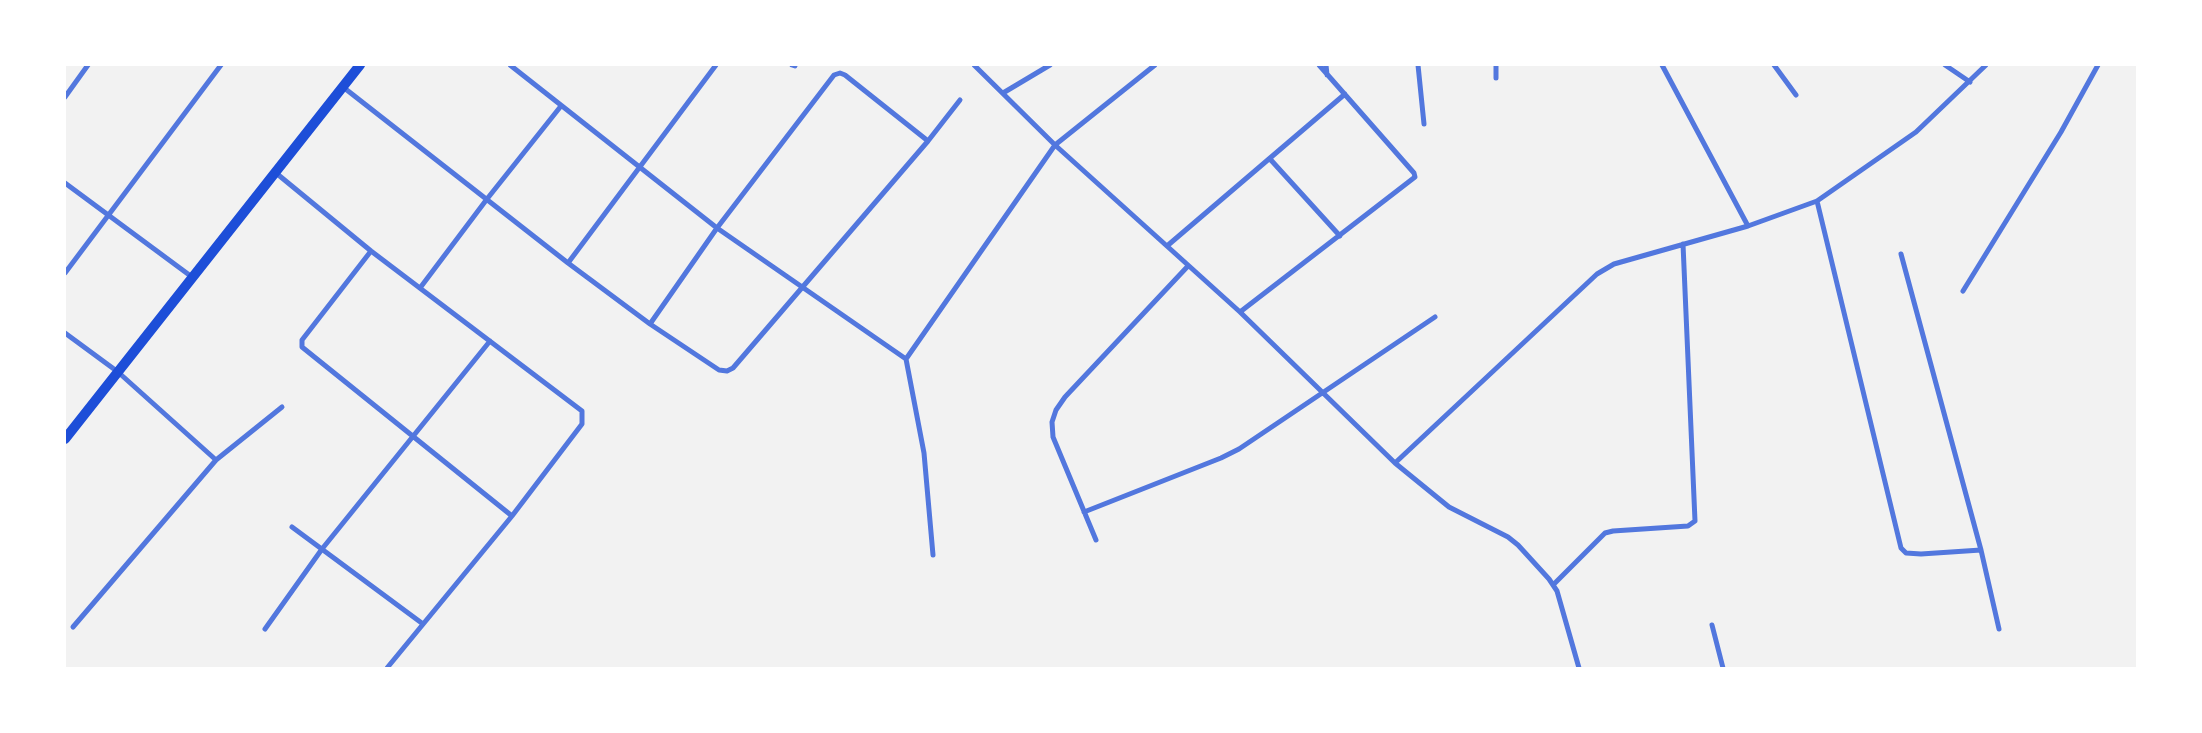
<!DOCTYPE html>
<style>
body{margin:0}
#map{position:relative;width:2202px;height:733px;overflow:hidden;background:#f2f2f2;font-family:Roboto,sans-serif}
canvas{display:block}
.frame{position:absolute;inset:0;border:66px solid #fff;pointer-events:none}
</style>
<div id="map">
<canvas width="2202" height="733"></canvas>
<div class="frame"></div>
</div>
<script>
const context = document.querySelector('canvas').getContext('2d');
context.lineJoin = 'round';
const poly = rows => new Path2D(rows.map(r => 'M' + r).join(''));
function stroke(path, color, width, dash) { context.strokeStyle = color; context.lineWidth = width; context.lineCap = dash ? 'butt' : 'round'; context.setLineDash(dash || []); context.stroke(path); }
stroke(poly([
 [510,65,717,228,906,359,924,453,933,555],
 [792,65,795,66],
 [974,65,1055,145,1240,312,1395,463,1449,507,1508,537,1518,545,1549,579,1557,591,1579,668],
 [1326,65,1327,75],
 [1418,65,1424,124],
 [1662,65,1748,226],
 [1774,65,1796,95],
 [1945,65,1970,82],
 [1496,78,1496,65],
 [343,87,568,263,650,324,719,370,727,371,733,368,928,141,960,100],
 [1003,93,1050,65],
 [65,97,88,65],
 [1270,159,1340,236],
 [276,173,371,251,582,411,582,424,512,516,387,668],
 [65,183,192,277],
 [1817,201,1901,548,1906,553,1921,554,1981,550,1901,254],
 [1167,246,1345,94],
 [371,251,302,340,302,347,512,516],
 [568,263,716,65],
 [65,273,221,65],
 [420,288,487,199,561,106],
 [1963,291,2061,132,2098,65],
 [1240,312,1415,177,1414,173,1319,65],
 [650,324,717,228,834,75,840,73,845,75,928,141],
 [65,333,118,372,216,460],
 [906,359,1055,145,1155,65],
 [1395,463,1597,274,1614,264,1748,226,1817,201,1916,132,1986,65],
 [1084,512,1221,458,1239,449,1435,317],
 [292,527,423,624],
 [1096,540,1053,437,1052,422,1056,410,1065,397,1188,266],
 [1981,550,1999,629],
 [1553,585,1605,533,1613,531,1688,526,1695,521,1683,244],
 [1712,625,1723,668],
 [73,627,216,460,282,407],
 [265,629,322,549,490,341]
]), '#5277de', 5);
stroke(poly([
 [65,439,360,65]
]), '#1d4ed8', 10);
</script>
